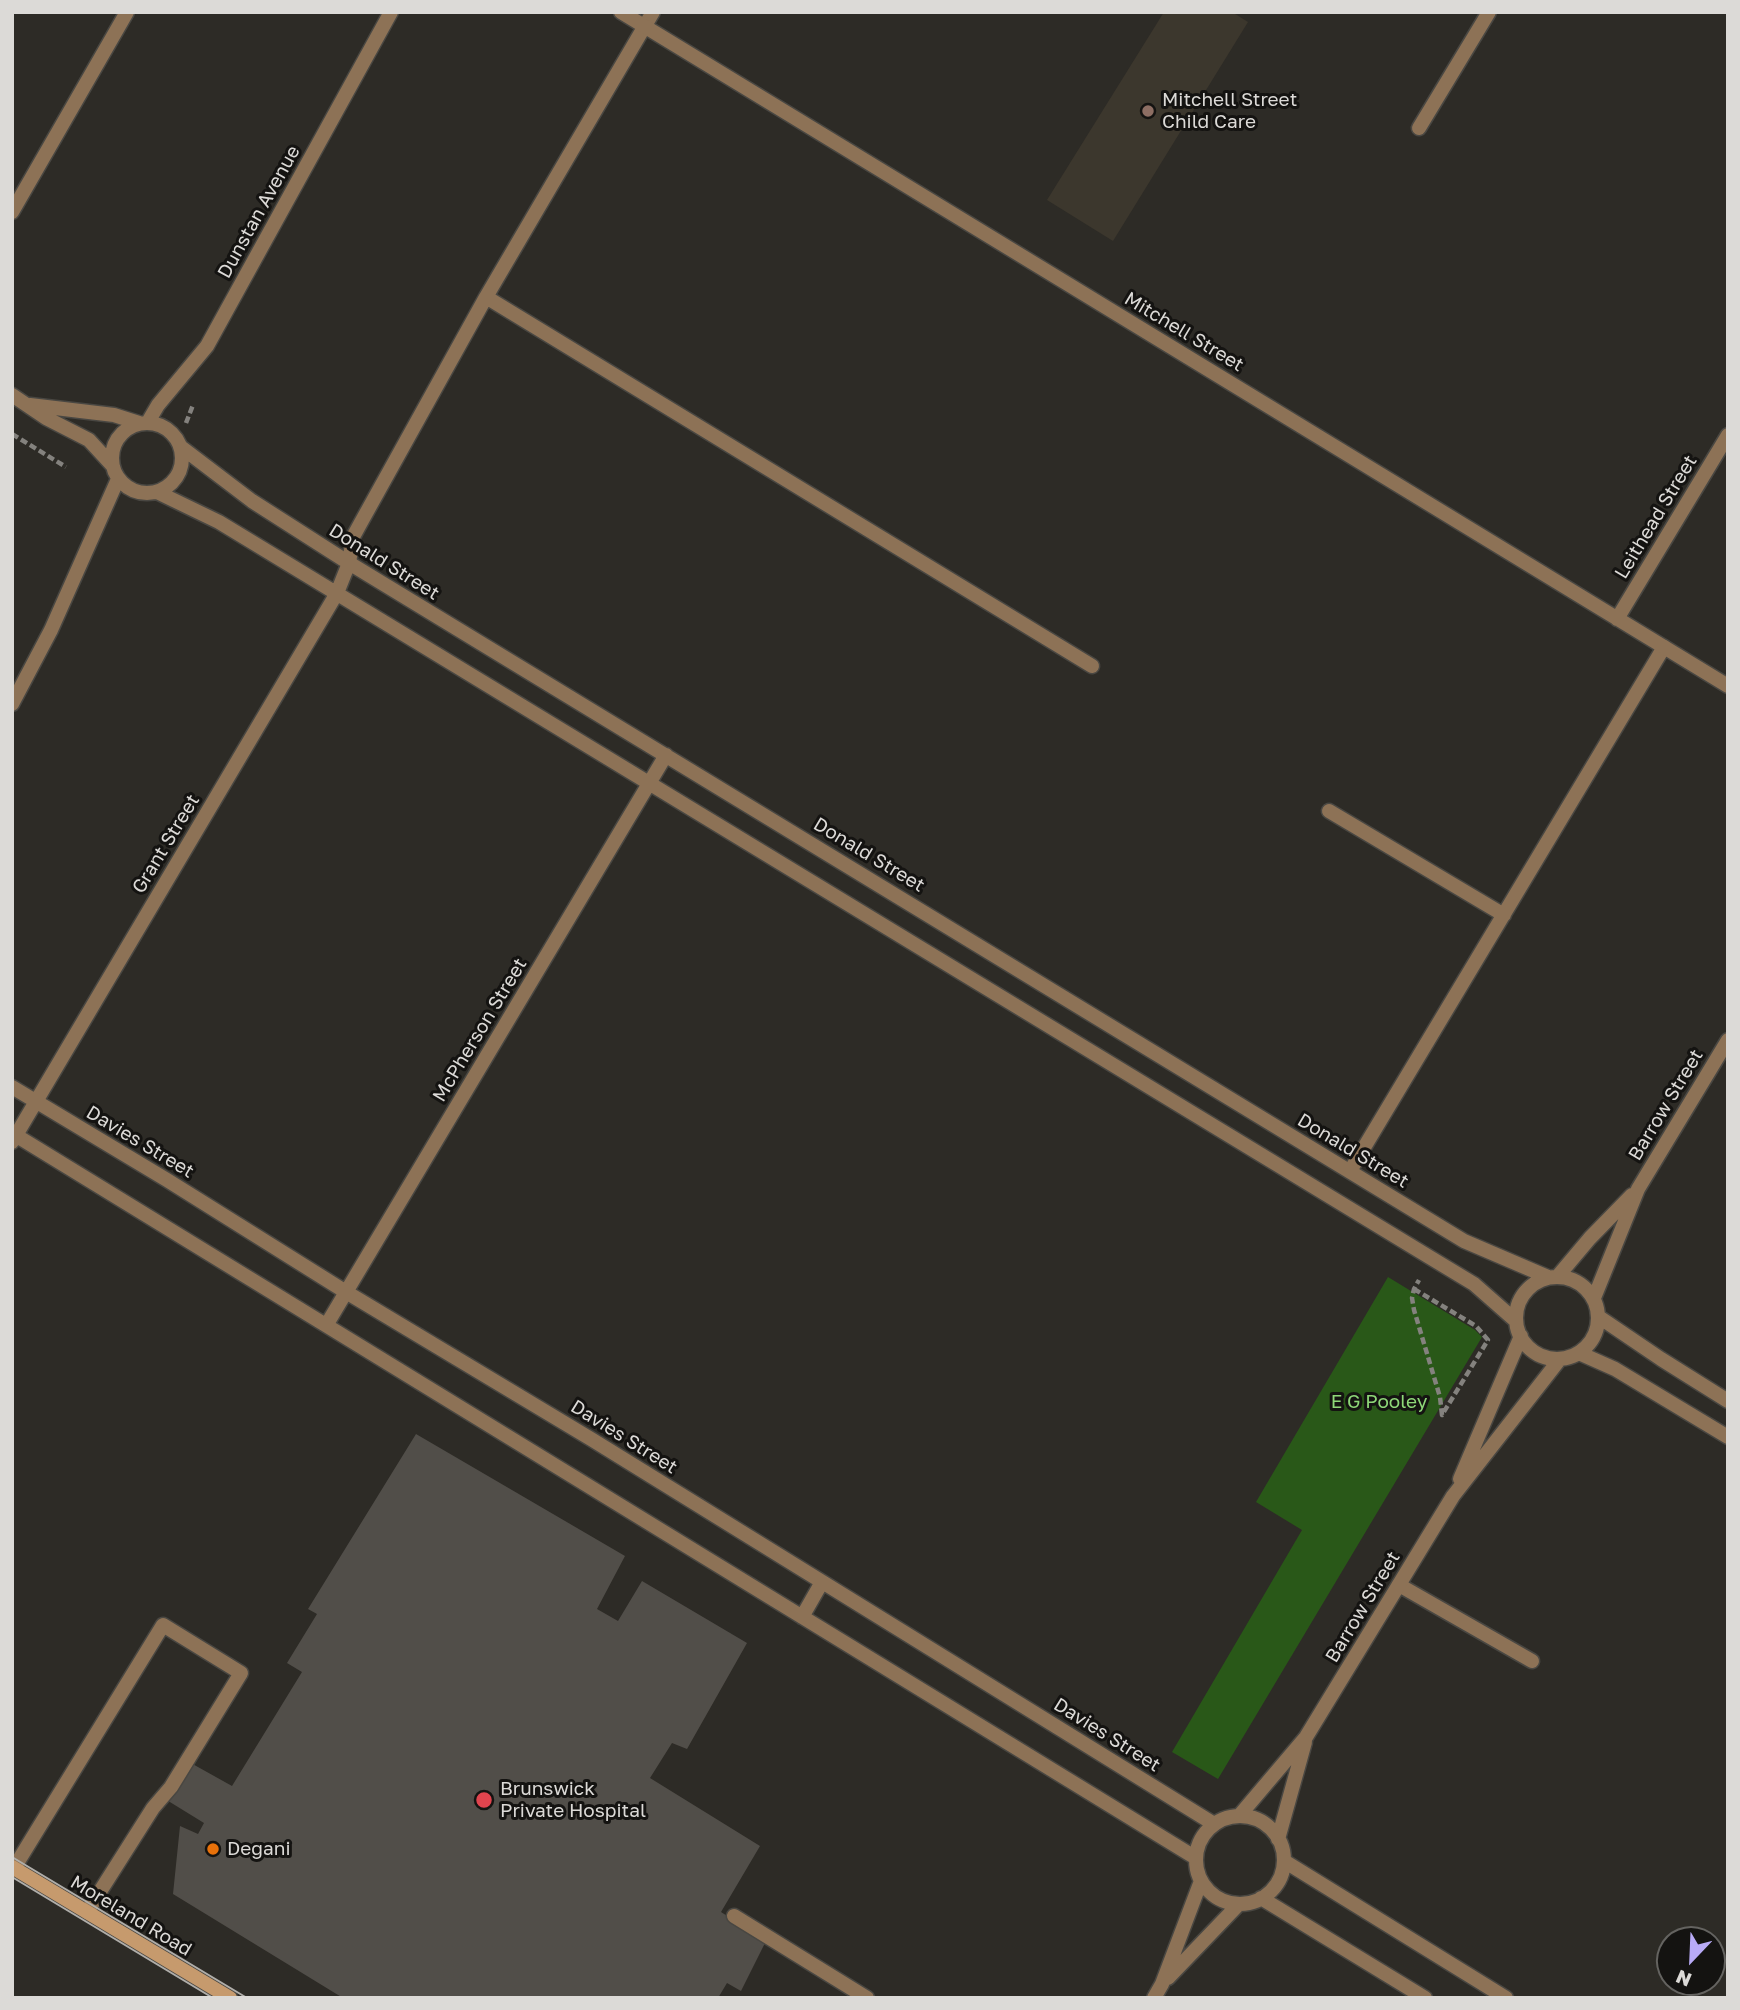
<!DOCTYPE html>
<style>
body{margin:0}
#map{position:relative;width:1740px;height:2010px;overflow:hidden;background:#2d2b26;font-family:"Golos Text",sans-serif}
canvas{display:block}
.frame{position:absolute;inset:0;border:14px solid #dcdad7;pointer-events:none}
.north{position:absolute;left:1656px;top:1926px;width:70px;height:70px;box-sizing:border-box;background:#141311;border:2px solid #646360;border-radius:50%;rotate:203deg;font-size:19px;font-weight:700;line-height:28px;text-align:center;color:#dcdad7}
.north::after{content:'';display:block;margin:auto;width:24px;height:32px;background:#b9abf7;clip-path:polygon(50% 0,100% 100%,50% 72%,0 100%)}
</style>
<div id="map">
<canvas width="1740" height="2010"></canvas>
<div class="frame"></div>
<div class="north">N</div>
</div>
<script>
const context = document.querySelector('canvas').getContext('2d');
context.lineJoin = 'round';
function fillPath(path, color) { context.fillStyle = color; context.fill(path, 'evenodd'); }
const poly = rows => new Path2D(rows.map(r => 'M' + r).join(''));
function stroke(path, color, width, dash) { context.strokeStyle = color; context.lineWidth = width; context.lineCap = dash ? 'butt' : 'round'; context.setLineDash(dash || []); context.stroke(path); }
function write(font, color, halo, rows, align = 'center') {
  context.font = font + ' "Golos Text",sans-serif'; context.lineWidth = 6; context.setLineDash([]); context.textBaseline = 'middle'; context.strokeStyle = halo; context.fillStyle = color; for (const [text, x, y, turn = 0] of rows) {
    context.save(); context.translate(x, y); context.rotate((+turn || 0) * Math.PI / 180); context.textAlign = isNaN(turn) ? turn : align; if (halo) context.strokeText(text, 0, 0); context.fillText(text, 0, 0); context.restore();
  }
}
fillPath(poly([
 [1164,12,1232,12,1248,22,1113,241,1047,200]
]), '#3c372d');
fillPath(poly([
 [1388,1277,1475,1330,1482,1337,1218,1779,1172,1752,1302,1530,1256,1502]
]), '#295818');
fillPath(poly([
 [416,1434,625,1556,597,1609,618,1621,642,1581,747,1643,687,1749,672,1743,650,1778,760,1846,721,1912,766,1941,741,1991,727,1983,718,1998,343,1998,173,1894,180,1826,198,1834,204,1823,165,1799,189,1762,232,1786,302,1672,287,1663,317,1614,308,1609]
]), '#514e49');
const lane = poly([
 [12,212,127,12],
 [486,297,1092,666],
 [349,563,353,537,359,526,486,297,653,12],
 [1329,811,1504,915],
 [1350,1171,1664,647],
 [1399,1585,1532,1661],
 [14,1868,163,1625,241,1673,171,1787,153,1808,87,1912],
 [734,1916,867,1998]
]);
const street = poly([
 [621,12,1728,686],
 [1419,128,1489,12],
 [12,395,46,418,89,440,112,465],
 [30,405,114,415,139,423],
 [148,422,158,405,207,346,391,12],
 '112 458a35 35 0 1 1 70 0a35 35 0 1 1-70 0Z',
 [181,447,252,501,349,563,1464,1241,1548,1277],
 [157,492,219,522,1431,1258,1474,1284,1516,1321],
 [1617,619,1728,435],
 [12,704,51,630,118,479],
 [12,1087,167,1180,346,1292,591,1439,1214,1824],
 [12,1133,1196,1858],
 [12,1142,337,593,349,563],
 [1558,1276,1590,1238,1632,1195],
 '1516 1318a41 41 0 1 1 82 0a41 41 0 1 1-82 0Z',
 [1594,1298,1638,1189,1728,1040],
 [1599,1317,1661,1359,1728,1401],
 [327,1324,666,755],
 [1579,1353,1615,1369,1728,1437],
 [1460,1479,1521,1336],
 [802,1617,822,1582],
 [1239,1816,1306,1737,1453,1496,1560,1359],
 '1196 1860a44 44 0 1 1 88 0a44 44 0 1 1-88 0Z',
 [1278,1839,1305,1742],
 [1284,1861,1506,1998],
 [1261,1898,1425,1998],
 [1168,1978,1239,1904],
 [1154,1998,1162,1984,1201,1881]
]);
const secondary = poly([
 [12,1867,230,1998]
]);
stroke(lane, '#494742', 17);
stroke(street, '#494742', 17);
stroke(secondary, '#494742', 17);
stroke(poly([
 [186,423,193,405],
 [12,434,66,467],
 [1414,1289,1476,1326,1488,1340,1442,1415,1440,1397,1414,1310,1412,1298,1414,1289,1419,1280]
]), '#84827e', 4.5, [7, 3.5]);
stroke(lane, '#8d7256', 14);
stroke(street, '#8d7256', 14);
stroke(secondary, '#c69a6d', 14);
stroke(poly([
 [12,1857,247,1998],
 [12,1877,213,1998]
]), '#b0aeaa', 2);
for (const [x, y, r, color] of [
 [1148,111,7,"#8d6e63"],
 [484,1800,9,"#e0444e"],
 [213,1849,7,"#e8710a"]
]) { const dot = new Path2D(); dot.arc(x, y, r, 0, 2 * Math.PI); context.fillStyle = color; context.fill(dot); stroke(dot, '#141311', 2.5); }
write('19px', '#dcdad7', '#141311', [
 ["Mitchell Street",1162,100],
 ["Child Care",1162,122],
 ["Brunswick",500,1789],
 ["Private Hospital",500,1811],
 ["Degani",227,1849]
], 'left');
write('19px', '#dcdad7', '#141311', [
 ["Dunstan Avenue",259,212,-61],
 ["Mitchell Street",1184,332,31],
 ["Leithead Street",1656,517,-59],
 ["Donald Street",384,562,32],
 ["Grant Street",166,844,-59],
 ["Donald Street",869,855,31],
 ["McPherson Street",480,1030,-59],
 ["Barrow Street",1666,1105,-59],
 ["Davies Street",140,1142,31],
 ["Donald Street",1353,1151,31],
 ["Davies Street",624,1437,32],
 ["Barrow Street",1363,1607,-59],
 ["Davies Street",1107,1735,32],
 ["Moreland Road",131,1916,31]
]);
write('19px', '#8ed778', '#141311', [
 ["E G Pooley",1379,1402]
]);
</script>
